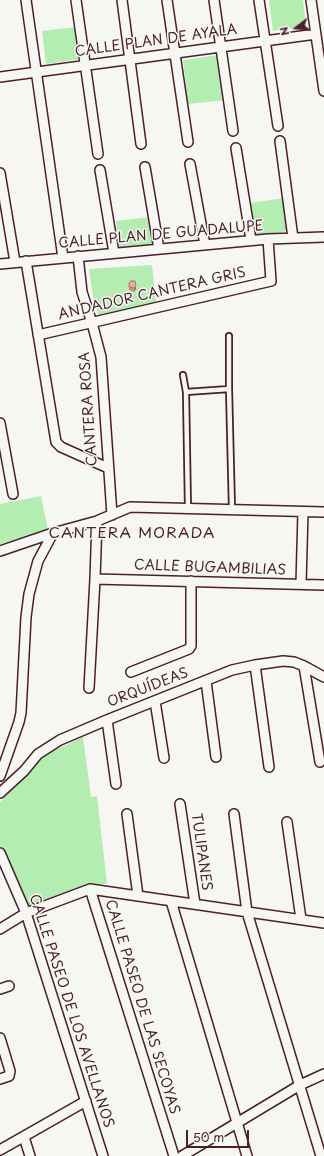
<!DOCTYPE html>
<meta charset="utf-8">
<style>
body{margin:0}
#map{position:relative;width:324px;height:1156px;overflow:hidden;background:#f6f6f2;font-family:"Playpen Sans",sans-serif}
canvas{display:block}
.north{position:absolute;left:276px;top:8px;width:40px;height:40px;-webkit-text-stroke:3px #f6f6f2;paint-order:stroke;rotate:254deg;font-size:11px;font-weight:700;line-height:16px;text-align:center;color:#4a1f2b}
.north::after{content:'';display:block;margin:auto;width:14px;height:18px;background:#4a1f2b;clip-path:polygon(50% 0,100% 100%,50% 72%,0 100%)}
.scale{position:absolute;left:186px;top:1130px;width:63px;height:18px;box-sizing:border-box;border:2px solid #4a1f2b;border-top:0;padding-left:5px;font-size:12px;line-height:14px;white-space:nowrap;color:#4a1f2b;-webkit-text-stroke:3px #f6f6f2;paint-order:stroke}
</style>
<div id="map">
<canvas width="324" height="1156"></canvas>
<div class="north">N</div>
<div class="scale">50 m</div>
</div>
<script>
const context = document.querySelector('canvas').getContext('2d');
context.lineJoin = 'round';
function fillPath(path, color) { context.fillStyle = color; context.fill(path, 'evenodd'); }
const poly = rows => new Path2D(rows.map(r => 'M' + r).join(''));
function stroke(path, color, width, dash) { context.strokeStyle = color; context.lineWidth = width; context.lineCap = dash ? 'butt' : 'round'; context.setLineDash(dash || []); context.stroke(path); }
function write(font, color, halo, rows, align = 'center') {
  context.font = font + ' "Playpen Sans",sans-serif'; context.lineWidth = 3; context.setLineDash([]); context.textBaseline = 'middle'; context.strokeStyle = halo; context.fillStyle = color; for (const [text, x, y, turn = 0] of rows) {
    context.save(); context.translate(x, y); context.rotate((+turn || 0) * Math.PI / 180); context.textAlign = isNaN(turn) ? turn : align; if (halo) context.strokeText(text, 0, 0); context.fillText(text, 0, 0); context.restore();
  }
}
fillPath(poly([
 [269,0,303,0,306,26,273,31],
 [75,27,80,59,46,64,42,31],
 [219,55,226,100,188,104,183,60],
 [284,198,288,231,255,236,250,203],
 [149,217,153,247,120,250,116,221],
 [152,265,157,311,102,326,93,297,89,269],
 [41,496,48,530,0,544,0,504],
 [83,737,91,797,97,796,107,884,92,884,28,907,0,846,0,802,43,756]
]), '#b4edb1');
const lane = poly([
 [183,375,186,392],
 [229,389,229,336],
 [188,509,186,392,229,389,232,510]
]);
const street = poly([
 [26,0,63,258],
 [76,0,98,154],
 [122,0,141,144],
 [167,0,188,142],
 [214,0,233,131],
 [259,0,278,126],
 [311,0,324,91],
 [0,77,316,34],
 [280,141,293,238],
 [236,148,251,240],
 [190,164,205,245],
 [145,167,159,249],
 [100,170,114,253],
 [0,173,15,262],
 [78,256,82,292,92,323,101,357,112,515],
 [26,261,56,442,61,447,108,468],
 [0,264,268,239,324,237],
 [38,335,271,281,268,239],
 [0,423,13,494],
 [0,551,53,533,97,521,130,507,324,512],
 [95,579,324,585],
 [301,584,303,512],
 [255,665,269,767],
 [304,666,320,762],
 [131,672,189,649,191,646,191,581],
 [206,681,216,757],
 [89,688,95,579,97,521],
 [155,701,164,758],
 [107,720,116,784],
 [0,776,19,722,21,713,26,617,29,594,38,561,53,533],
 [0,793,24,771,38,754,60,740,107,720,232,670,255,665,283,661,294,662,304,666,324,677],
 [180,804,195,904],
 [127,814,138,896],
 [234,814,247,912,321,1156],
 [287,822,301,919],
 [0,853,26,913,103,1156],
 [90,889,174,1156],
 [171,901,247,1156],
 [0,929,26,913,90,889,324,923],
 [0,989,9,986],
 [0,1038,10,1071,9,1076,0,1079],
 [24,1137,30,1156],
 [0,1150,86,1101],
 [182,1156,300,1085,324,1074]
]);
stroke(lane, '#4a1f2b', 8);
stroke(street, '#4a1f2b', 12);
stroke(lane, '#f6f6f2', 4.5);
stroke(street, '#f6f6f2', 9);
fillPath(poly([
 [129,283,136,289,134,292,129,290]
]), '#c69688');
fillPath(poly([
 [136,286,136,289,134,292,134,288]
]), '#a17a6f');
const building = poly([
 [131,281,135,281,136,286,134,288,129,287,129,283,131,281]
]);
fillPath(building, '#e6ae9e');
stroke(building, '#a17a6f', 1);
write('14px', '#4a1f2b', '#f6f6f2', [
 ["CALLE PLAN DE AYALA",156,41,-8],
 ["CALLE PLAN DE GUADALUPE",161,235,-5],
 ["ANDADOR CANTERA GRIS",152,294,-13],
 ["CANTERA ROSA",89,409,-94],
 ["CALLE BUGAMBILIAS",210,568,2],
 ["ORQUÍDEAS",148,688,-21],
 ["TULIPANES",201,852,82],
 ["CALLE PASEO DE LAS SECOYAS",142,1007,73],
 ["CALLE PASEO DE LOS AVELLANOS",71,1011,72]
]);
context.letterSpacing = '1px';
write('15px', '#4a1f2b', '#f6f6f2', [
 ["CANTERA MORADA",132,534]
]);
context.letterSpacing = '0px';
</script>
